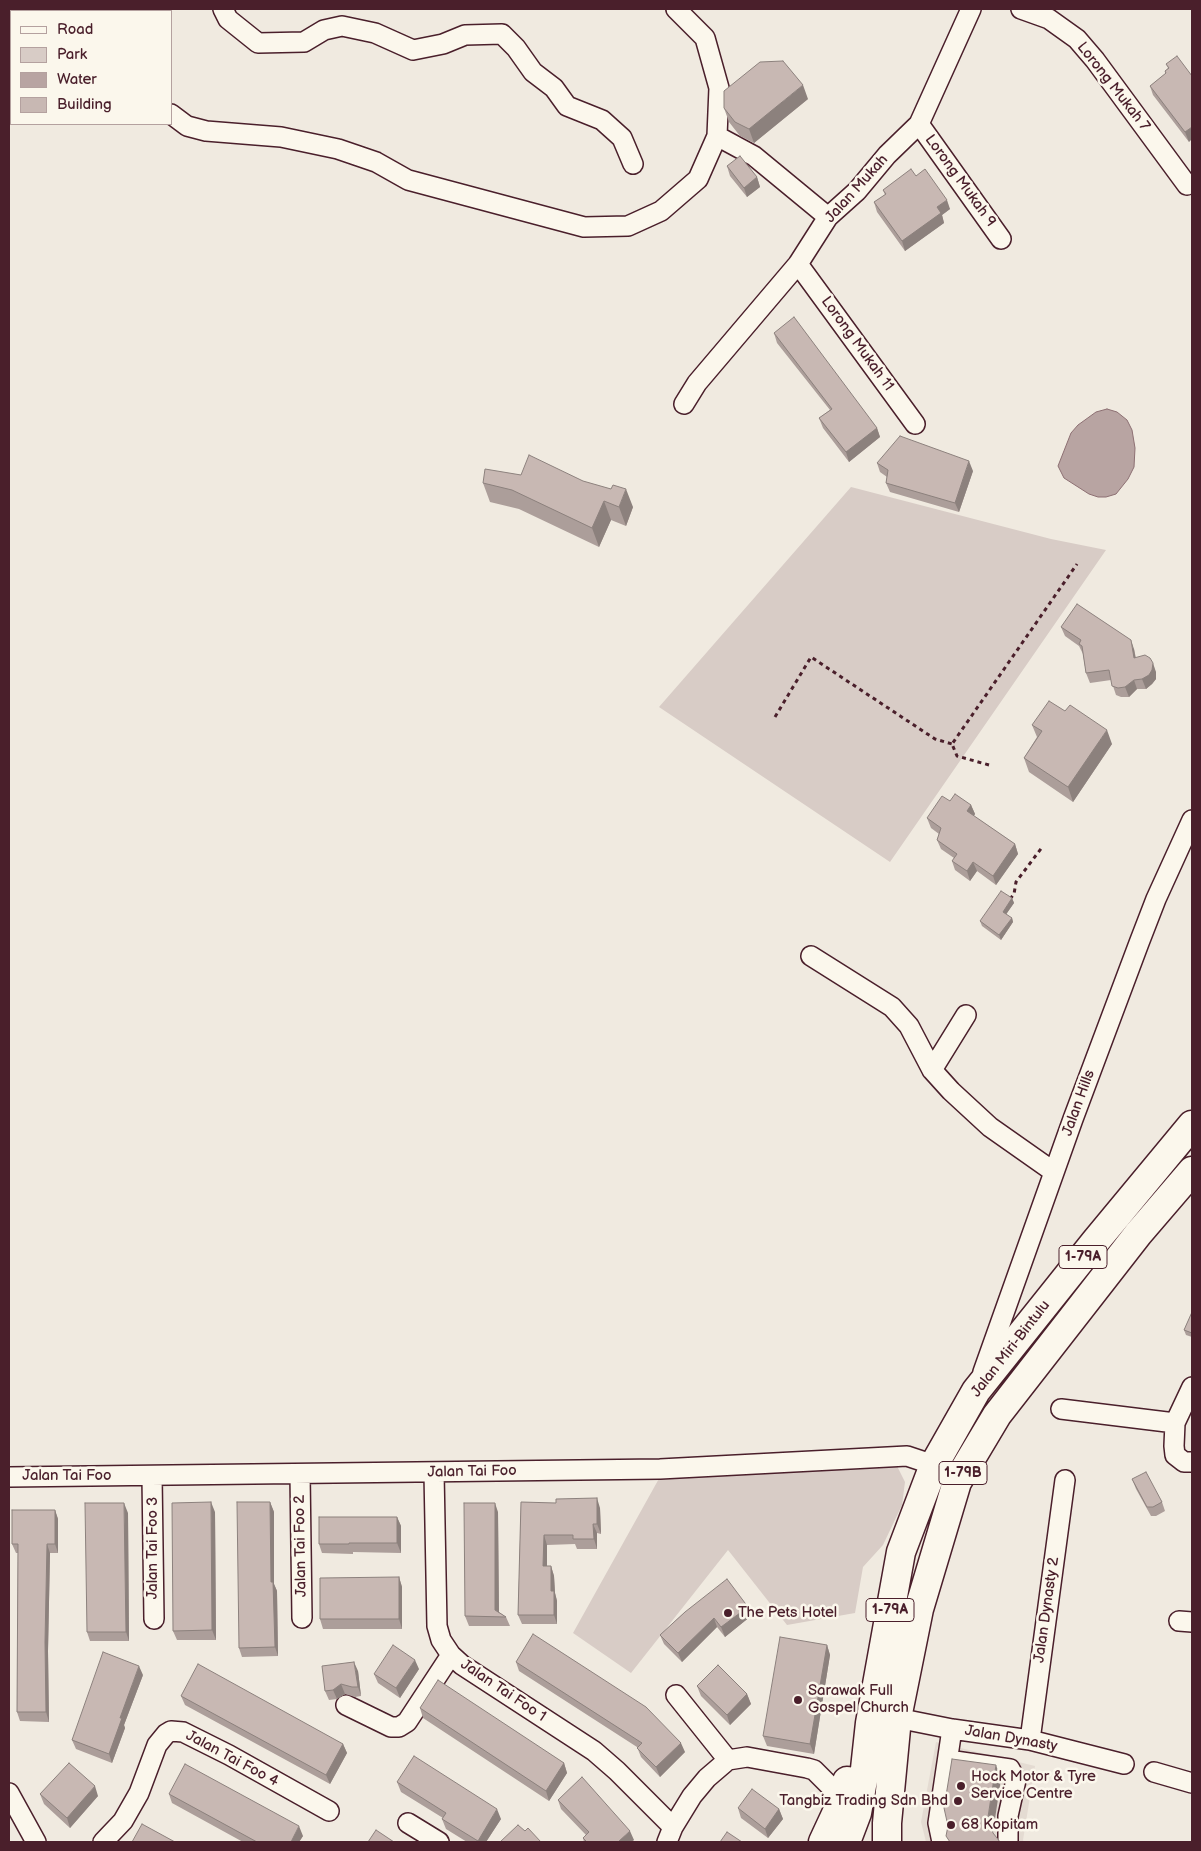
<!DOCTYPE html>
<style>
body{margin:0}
#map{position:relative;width:1201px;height:1851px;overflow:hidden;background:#f0eae0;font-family:"Balsamiq Sans",sans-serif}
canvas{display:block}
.frame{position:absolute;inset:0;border:10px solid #4a1f2b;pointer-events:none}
.legend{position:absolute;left:10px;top:10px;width:162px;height:115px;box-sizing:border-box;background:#fbf7ec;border:1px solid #b4a19f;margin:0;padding:6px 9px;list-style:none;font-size:15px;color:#4a1f2b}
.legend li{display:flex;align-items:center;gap:10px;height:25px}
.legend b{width:25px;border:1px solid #b4a19f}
</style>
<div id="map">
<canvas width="1201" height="1851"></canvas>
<div class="frame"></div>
<ul class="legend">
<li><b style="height:6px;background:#fbf7ec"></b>Road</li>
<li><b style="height:14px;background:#d8ccc6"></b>Park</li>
<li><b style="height:14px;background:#b8a4a2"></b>Water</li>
<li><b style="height:14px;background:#c8b8b3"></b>Building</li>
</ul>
</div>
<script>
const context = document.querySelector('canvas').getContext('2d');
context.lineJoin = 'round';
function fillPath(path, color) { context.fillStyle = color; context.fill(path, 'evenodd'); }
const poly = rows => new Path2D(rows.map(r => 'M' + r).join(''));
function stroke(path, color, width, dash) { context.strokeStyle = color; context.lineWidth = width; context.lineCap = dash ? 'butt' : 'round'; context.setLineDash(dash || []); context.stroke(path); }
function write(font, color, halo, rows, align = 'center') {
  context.font = font + ' "Balsamiq Sans",sans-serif'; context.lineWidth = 5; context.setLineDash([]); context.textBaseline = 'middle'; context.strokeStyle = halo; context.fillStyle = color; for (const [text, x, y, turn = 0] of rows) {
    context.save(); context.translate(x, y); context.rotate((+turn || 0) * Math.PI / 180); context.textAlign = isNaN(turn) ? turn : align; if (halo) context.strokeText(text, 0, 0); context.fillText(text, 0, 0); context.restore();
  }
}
fillPath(poly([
 [936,1742,1035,1766,1023,1840,1024,1842,926,1842,921,1822]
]), '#e4dbd2');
fillPath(poly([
 [851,487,1051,539,1106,550,890,862,659,707],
 [896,1464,905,1482,902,1505,883,1545,863,1567,855,1613,787,1625,728,1550,631,1673,573,1633,661,1475]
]), '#d8ccc6');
const water = poly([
 [1107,409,1117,412,1127,420,1132,430,1135,448,1134,467,1128,479,1116,494,1106,497,1098,497,1089,494,1064,478,1058,466,1071,433,1078,425,1096,412,1107,409]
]);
fillPath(water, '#b8a4a2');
stroke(water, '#8c6f72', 1);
const minor = poly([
 [223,9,228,19,258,43,304,42,324,30,342,26,375,33,413,50,443,44,465,35,502,34,516,48,533,72,554,88,567,106,602,120,622,138,633,164],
 [1021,9,1049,19,1077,39,1095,60,1187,185],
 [171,114,187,126,206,131,281,137,338,149,376,162,408,180,584,227,628,226,661,211,698,179,717,136,719,88,705,38,676,9],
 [919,124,1001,239],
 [717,136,754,156,828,217],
 [798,264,915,424],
 [684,404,697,383,798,264,828,217,857,191,887,155,919,124,971,9],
 [811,956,892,1007,909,1026,932,1070,951,1091,990,1127,1054,1172],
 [932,1070,966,1015],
 [983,1372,1073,1119,1139,943,1156,899,1192,820],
 [1192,1387,1175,1423,1174,1446,1175,1455,1184,1462,1192,1462],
 [1061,1409,1175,1423],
 [434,1473,437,1626,441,1640,451,1655,462,1665,594,1751,617,1771,673,1827],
 [300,1474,302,1618],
 [152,1476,154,1619],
 [9,1477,660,1469,907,1456,934,1465],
 [1179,1621,1192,1622],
 [676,1695,728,1760],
 [346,1705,391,1727,399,1727,407,1722,451,1655],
 [897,1718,952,1729,1030,1740,1124,1764],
 [1030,1740,1065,1480],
 [948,1760,1010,1769,1016,1780,1008,1816,1008,1842],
 [1154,1772,1192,1783],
 [9,1793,36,1842],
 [408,1823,439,1842],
 [103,1842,123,1821,139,1793,157,1745,166,1734,171,1731,183,1732,229,1755,329,1811],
 [667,1842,673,1827,692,1796,707,1778,728,1760,747,1757,807,1768,814,1770,843,1799],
 [942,1842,938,1823,952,1729]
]);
const highway = poly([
 [823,1842,843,1799,847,1781],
 [846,1842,857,1813,865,1769,870,1723,901,1552,934,1465,976,1391,1095,1242,1192,1125],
 [887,1842,887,1823,897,1718,919,1609,957,1482,997,1415,1138,1234,1192,1171]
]);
stroke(minor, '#4a1f2b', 22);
stroke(highway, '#4a1f2b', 31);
stroke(poly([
 [775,717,811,657,935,739,952,744],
 [989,765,957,756,952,744,1077,564],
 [1010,899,1014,894,1016,882,1043,846]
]), '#4a1f2b', 3, [4, 4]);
stroke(minor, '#fbf7ec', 19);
stroke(highway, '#fbf7ec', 28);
fillPath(poly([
 [1166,64,1192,76,1189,142,1153,95,1150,86,1165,74,1165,71,1168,68],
 [808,99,754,143,740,136,729,122,724,108],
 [727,166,757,177,760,187,747,197,730,176],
 [916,176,950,209,942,215,944,223,905,251,877,212,874,202,885,195,883,190],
 [774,333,877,428,880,437,849,462,823,428,819,418,830,410,777,343],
 [877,463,973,471,959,512,890,492,886,483,887,477,880,472],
 [521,475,633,507,626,526,611,520,599,547,519,509,490,502,483,483],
 [1061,627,1134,649,1136,658,1156,672,1156,679,1152,684,1146,689,1137,689,1129,697,1121,697,1116,695,1111,680,1090,683,1086,673,1083,654,1079,646,1065,636],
 [1032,725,1112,744,1073,802,1029,772,1024,758,1037,737],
 [950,801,971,805,975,814,974,816,1015,844,1018,854,996,885,977,871,970,881,955,870,952,861,954,858,941,849,937,840,939,834,931,828,927,818],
 [1012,898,1014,903,1006,914,1012,918,1013,922,1001,940,982,926,980,921],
 [1192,1312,1192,1337,1186,1335,1184,1330],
 [1132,1479,1162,1502,1165,1511,1156,1516,1151,1516,1136,1489],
 [270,1502,274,1512,274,1584,277,1591,278,1656,242,1657,239,1648],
 [521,1502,600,1508,601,1534,597,1533,597,1549,577,1549,575,1544,547,1545,547,1566,551,1566,554,1576,555,1593,557,1601,557,1624,522,1624,518,1615],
 [55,1510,58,1519,58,1553,50,1553,48,1651,49,1722,20,1721,17,1712,18,1553,16,1553,12,1544],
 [215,1512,216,1640,177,1640,173,1631],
 [498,1512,499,1612,506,1617,510,1626,469,1626,465,1616],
 [128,1513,129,1641,90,1641,87,1632],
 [397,1517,401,1526,401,1553,353,1552,353,1554,322,1553,319,1544],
 [399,1577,402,1587,402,1629,323,1629,320,1619],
 [685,1612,751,1616,725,1637,717,1627,682,1662,664,1644,660,1635],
 [827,1645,830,1655,814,1754,767,1746,763,1736],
 [516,1662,685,1752,660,1777,641,1757,637,1747,519,1671],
 [419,1669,400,1698,378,1683,374,1674],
 [358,1671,361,1696,355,1697,345,1694,337,1699,329,1700,325,1691],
 [143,1675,124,1725,125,1728,112,1763,76,1749,72,1740],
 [697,1686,747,1694,751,1704,730,1725,701,1696],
 [181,1696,343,1744,347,1753,330,1784,185,1705],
 [420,1708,564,1763,567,1773,549,1801,423,1718],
 [397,1782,501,1819,486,1842,467,1842,446,1829,442,1819,443,1818,401,1792],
 [40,1794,98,1796,70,1828,44,1804],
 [169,1794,303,1836,299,1842,243,1842,172,1803],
 [558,1800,634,1840,631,1842,584,1842,583,1838,586,1835,561,1809],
 [738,1808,779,1809,783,1819,768,1838,741,1818]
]), '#ac9e9a');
fillPath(poly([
 [803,85,808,99,754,143,749,129],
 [1192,127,1192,139,1189,142,1185,132],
 [757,177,760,187,747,197,744,188],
 [947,200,950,209,942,215,944,223,905,251,902,241,937,207],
 [877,428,880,437,849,462,846,452],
 [969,461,973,471,959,512,955,503],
 [626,489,633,507,626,526,619,507],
 [604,501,611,520,599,547,592,528],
 [1131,640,1134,649,1137,668,1134,658],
 [1153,663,1156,672,1156,679,1152,684,1146,689,1142,679],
 [1134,680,1137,689,1129,697,1125,687],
 [1107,730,1112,744,1073,802,1068,787],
 [971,805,975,814,970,821,967,811],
 [1015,844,1018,854,996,885,993,876],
 [973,862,977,871,970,881,967,871],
 [1012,898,1014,903,1005,916,1003,912],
 [1012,918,1013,922,1001,940,999,935],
 [597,1498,600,1508,601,1534,597,1524],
 [211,1502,215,1512,216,1640,212,1630],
 [270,1502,274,1512,274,1584,277,1591,278,1656,275,1647,271,1582],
 [124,1503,128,1513,129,1641,126,1632],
 [495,1503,498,1512,499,1617,495,1610],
 [55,1510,58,1519,58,1553,55,1544],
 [397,1517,401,1526,401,1553,397,1543],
 [593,1524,597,1533,597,1549,594,1539],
 [544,1535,547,1545,547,1576,543,1566],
 [47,1544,50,1553,48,1651,49,1722,46,1712,45,1642],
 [551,1566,554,1576,555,1593,557,1601,557,1624,554,1615,551,1591],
 [399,1577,402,1587,402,1629,399,1619],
 [748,1607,751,1616,725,1637,721,1627],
 [714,1618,717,1627,682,1662,678,1653],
 [827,1645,830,1655,814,1754,810,1744],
 [415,1660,419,1669,400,1698,396,1688],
 [354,1662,358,1671,361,1696,358,1687],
 [139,1666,143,1675,124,1725,125,1728,112,1763,109,1754,120,1718],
 [341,1684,345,1694,337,1699,333,1690],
 [747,1694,751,1704,730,1725,727,1715],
 [681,1743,685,1752,660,1777,656,1767],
 [343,1744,347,1753,330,1784,326,1775],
 [564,1763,567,1773,549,1801,546,1791],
 [996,1765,1001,1779,993,1832,988,1817],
 [95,1786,98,1796,70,1828,67,1818],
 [497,1809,501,1819,486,1842,478,1842,478,1841],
 [779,1809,783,1819,768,1838,765,1829],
 [299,1826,303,1836,299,1842,291,1842],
 [630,1831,634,1840,631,1842,618,1842]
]), '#8c817d');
const building = poly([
 [1177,56,1192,76,1192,127,1185,132,1150,86,1166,73,1165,71,1169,68,1166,64,1177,56],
 [783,61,803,85,749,129,735,122,724,108,724,91,760,62,783,61],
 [740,156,757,177,744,188,727,166,740,156],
 [911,169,916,176,925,169,947,200,937,207,941,213,902,241,874,202,886,194,883,190,911,169],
 [794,317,877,428,846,452,819,418,832,409,774,333,794,317],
 [900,436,969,461,955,503,886,483,888,470,877,463,900,436],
 [529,455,583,481,611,489,613,485,626,489,619,507,604,501,592,528,512,490,483,483,485,469,521,475,529,455],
 [1077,604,1131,640,1134,658,1145,655,1150,658,1153,663,1152,670,1149,675,1142,679,1134,680,1125,687,1118,688,1112,686,1109,670,1086,673,1082,646,1079,644,1081,640,1061,627,1077,604],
 [1049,701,1065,711,1070,705,1107,730,1068,787,1024,758,1042,731,1032,725,1049,701],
 [955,794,971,805,967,811,1015,844,993,876,973,862,967,871,952,861,957,854,937,840,941,828,927,818,942,796,950,801,955,794],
 [1001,891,1012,898,1003,912,1012,918,999,935,980,921,1001,891],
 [1192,1312,1192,1333,1184,1330,1192,1312],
 [1146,1472,1162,1502,1153,1507,1147,1507,1132,1479,1146,1472],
 [597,1498,597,1524,593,1524,594,1539,573,1539,573,1535,544,1535,543,1566,551,1566,551,1591,554,1591,554,1615,518,1615,521,1502,556,1503,556,1499,597,1498],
 [211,1502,212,1630,173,1631,172,1503,211,1502],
 [237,1502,270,1502,271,1582,273,1582,275,1647,239,1648,237,1502],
 [85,1503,124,1503,126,1632,87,1632,85,1503],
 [464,1503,495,1503,495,1610,506,1617,465,1616,464,1503],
 [12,1510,55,1510,55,1544,47,1544,45,1642,46,1712,17,1712,18,1544,12,1544,12,1510],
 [319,1517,397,1517,397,1543,349,1543,349,1544,319,1544,319,1517],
 [399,1577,399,1619,320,1619,320,1578,399,1577],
 [727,1579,748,1607,721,1627,714,1618,678,1653,660,1635,685,1612,727,1579],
 [533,1634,646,1707,681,1743,656,1767,637,1748,642,1743,516,1662,533,1634],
 [780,1637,827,1645,810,1744,763,1736,780,1637],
 [393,1645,415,1660,396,1688,374,1674,393,1645],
 [103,1652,139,1666,120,1718,122,1718,109,1754,72,1740,103,1652],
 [354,1662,358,1687,352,1687,341,1684,333,1690,325,1691,322,1666,354,1662],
 [198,1664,343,1744,326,1775,181,1696,198,1664],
 [718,1665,747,1694,727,1715,697,1686,718,1665],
 [438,1680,564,1763,546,1791,420,1708,438,1680],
 [414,1756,497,1809,478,1841,442,1819,446,1813,397,1782,414,1756],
 [952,1759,996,1765,988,1817,993,1833,997,1838,1000,1842,950,1842,946,1836,948,1826,944,1808,952,1759],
 [69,1763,95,1786,67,1818,40,1794,69,1763],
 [185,1764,299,1826,291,1842,257,1842,169,1794,185,1764],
 [582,1777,630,1831,618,1842,587,1842,583,1838,589,1832,558,1800,582,1777],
 [752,1789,779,1809,765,1829,738,1808,752,1789],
 [142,1824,175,1842,132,1842,142,1824],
 [518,1825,525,1831,528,1828,541,1842,500,1842,518,1825],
 [376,1830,394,1842,368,1842,376,1830],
 [727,1832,742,1842,720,1842,727,1832]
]);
fillPath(building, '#c8b8b3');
stroke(building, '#8c817d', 1);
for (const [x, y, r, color] of [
 [728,1613,5,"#4a1f2b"],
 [798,1700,5,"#4a1f2b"],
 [961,1786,5,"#4a1f2b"],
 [958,1801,5,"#4a1f2b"],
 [951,1825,5,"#4a1f2b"]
]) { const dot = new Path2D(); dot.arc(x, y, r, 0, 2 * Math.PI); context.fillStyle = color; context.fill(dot); stroke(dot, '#fbf7ec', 2); }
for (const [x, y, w] of [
 [1083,1257,48],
 [963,1473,48],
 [890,1610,48]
]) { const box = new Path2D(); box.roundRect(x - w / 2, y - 11.5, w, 23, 4); context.fillStyle = '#fbf7ec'; context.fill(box); stroke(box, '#4a1f2b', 1); }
write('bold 14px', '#4a1f2b', null, [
 ["1-79A",1083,1257],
 ["1-79B",963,1473],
 ["1-79A",890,1610]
]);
write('15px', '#4a1f2b', '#fbf7ec', [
 ["Lorong Mukah 7",1113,87,52],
 ["Lorong Mukah 9",960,181,54],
 ["Jalan Mukah",857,189,-48],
 ["Lorong Mukah 11",857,344,54],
 ["Jalan Hills",1079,1103,-70],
 ["Jalan Miri-Bintulu",1011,1349,-52],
 ["Jalan Tai Foo",472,1472,-1],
 ["Jalan Tai Foo",67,1476],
 ["Jalan Tai Foo 2",301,1546,-91],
 ["Jalan Tai Foo 3",153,1548,-90],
 ["Jalan Dynasty 2",1047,1610,-82],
 ["Jalan Tai Foo 1",503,1691,34],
 ["Jalan Dynasty",1011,1739,10],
 ["Jalan Tai Foo 4",232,1759,28]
]);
write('15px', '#4a1f2b', '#fbf7ec', [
 ["The Pets Hotel",738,1613],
 ["Sarawak Full",808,1691],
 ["Gospel Church",808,1708],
 ["Hock Motor & Tyre",971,1777],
 ["Service Centre",971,1794],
 ["Tangbiz Trading Sdn Bhd",948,1801,"right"],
 ["68 Kopitam",961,1825]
], 'left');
</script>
